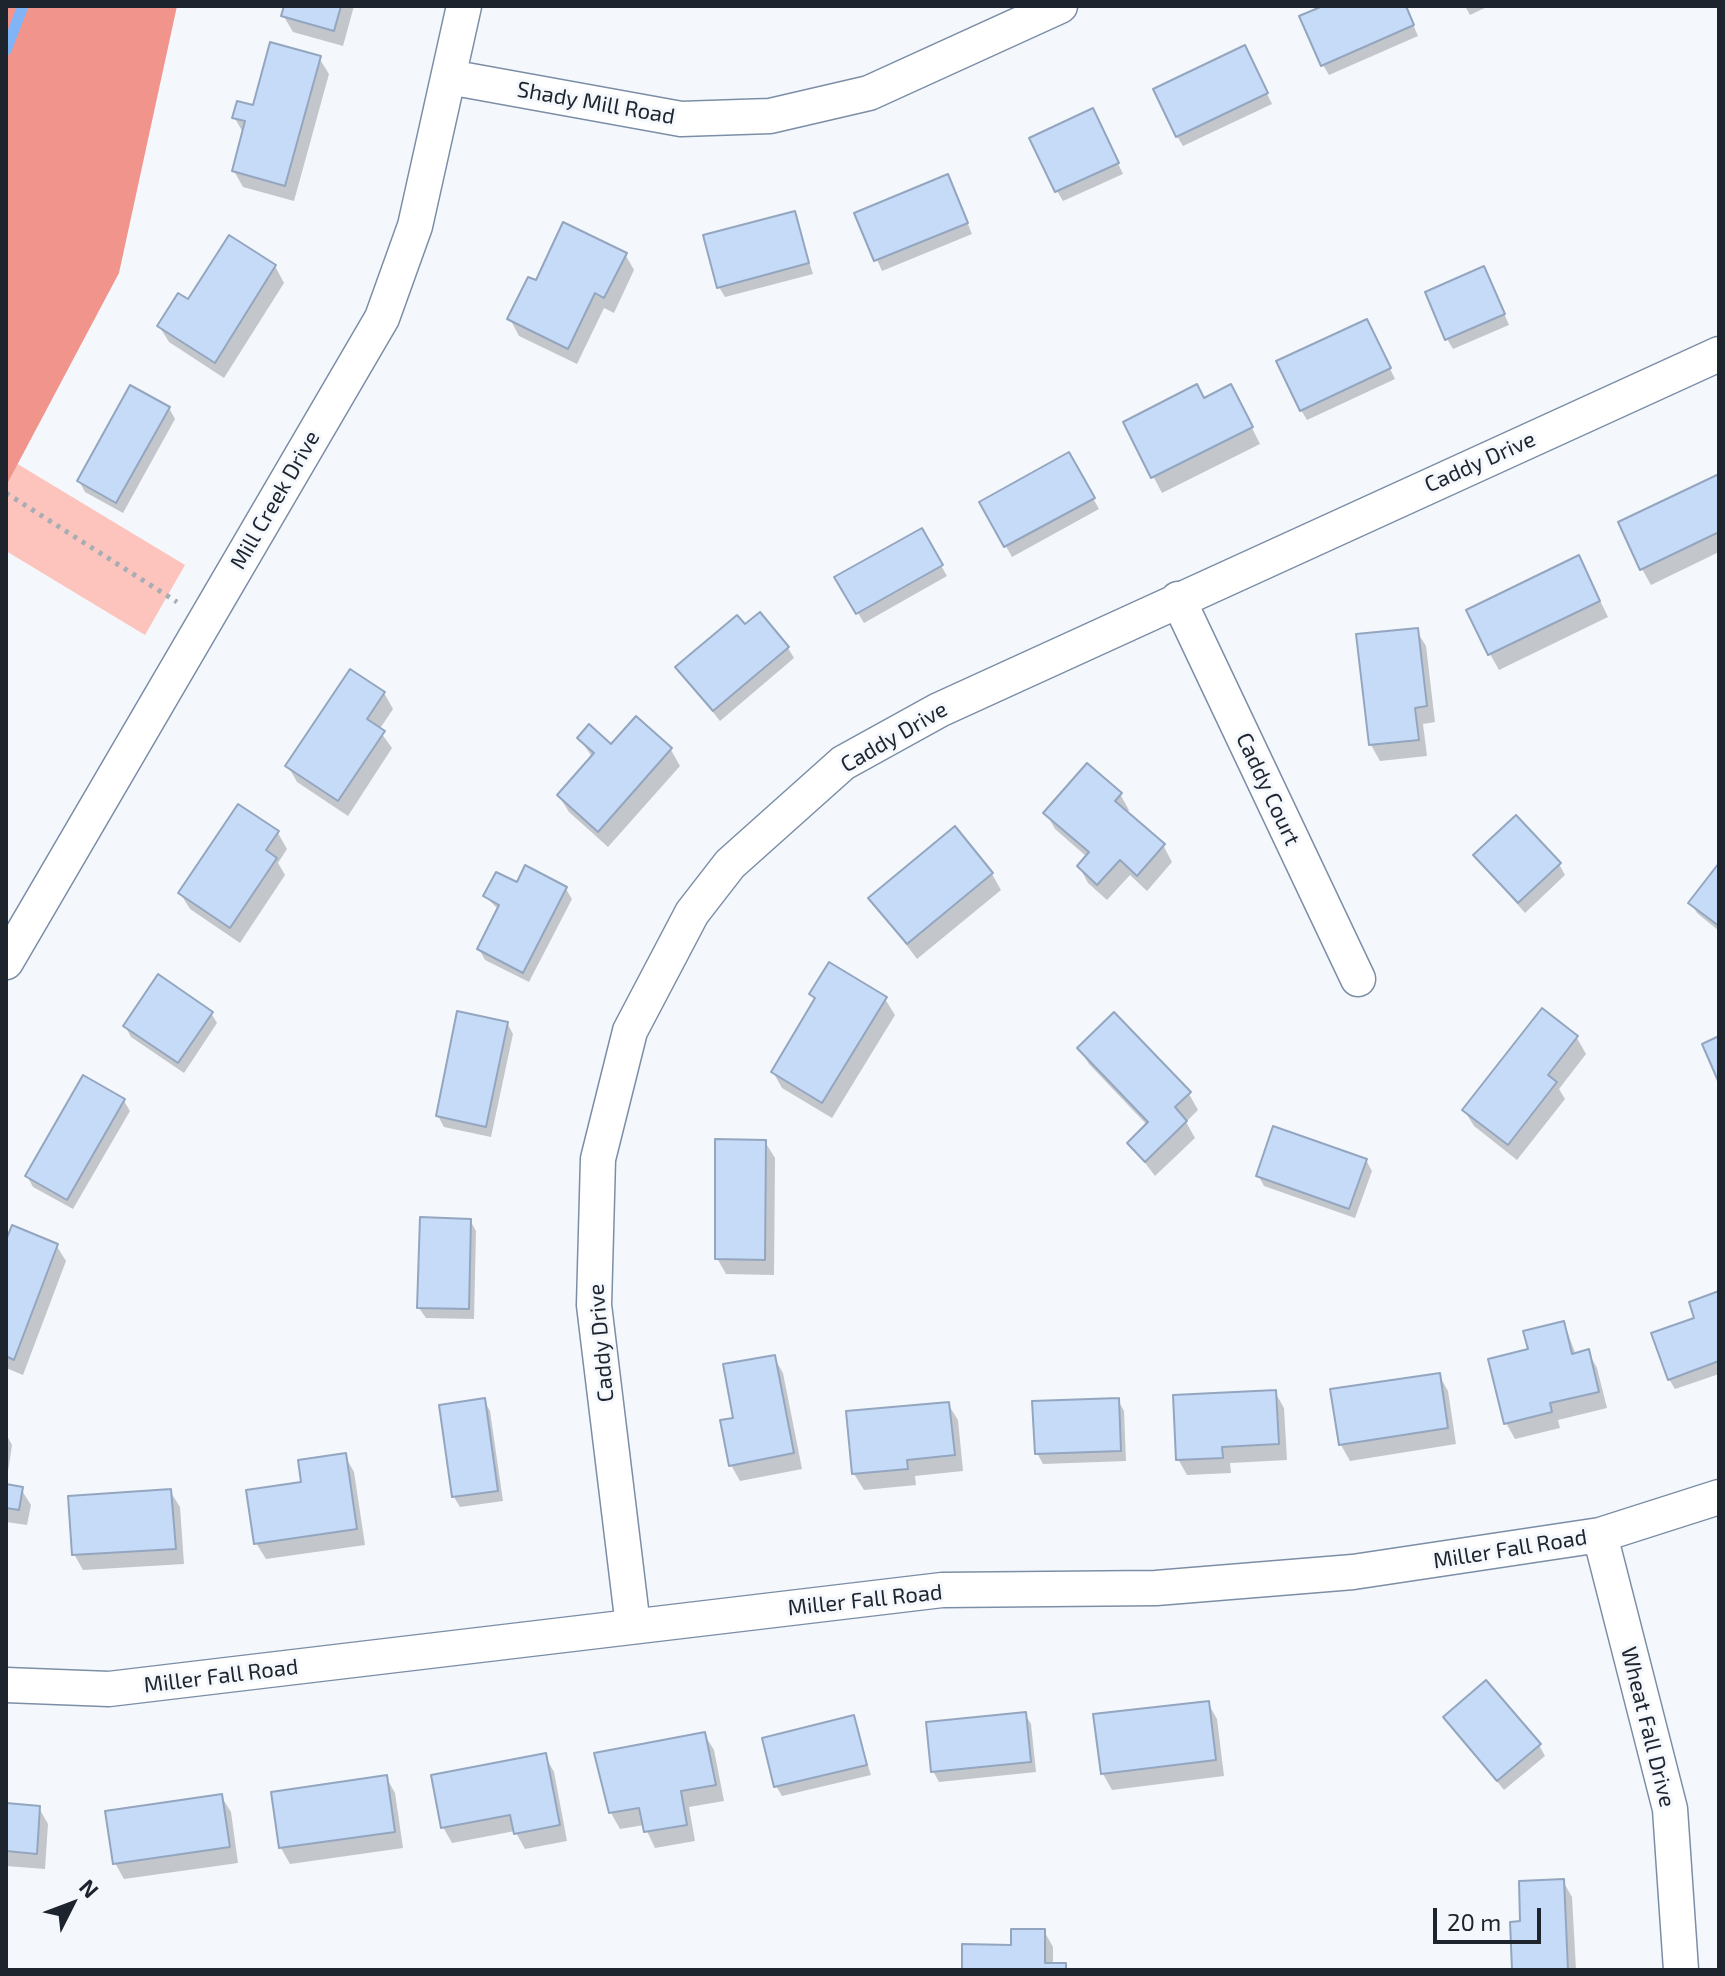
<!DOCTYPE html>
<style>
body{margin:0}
#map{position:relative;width:1725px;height:1976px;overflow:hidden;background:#f4f8fd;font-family:"Exo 2",sans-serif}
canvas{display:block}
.frame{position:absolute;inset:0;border:8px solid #1d242e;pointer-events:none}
.north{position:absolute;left:32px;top:1864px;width:80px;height:80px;-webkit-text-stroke:6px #f4f8fd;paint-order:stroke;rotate:48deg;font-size:22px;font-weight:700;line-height:32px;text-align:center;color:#1d242e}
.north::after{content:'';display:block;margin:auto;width:28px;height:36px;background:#1d242e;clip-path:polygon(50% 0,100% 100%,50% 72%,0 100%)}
.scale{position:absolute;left:1433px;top:1908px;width:108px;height:36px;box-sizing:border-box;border:4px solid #1d242e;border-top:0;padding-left:10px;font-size:24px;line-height:28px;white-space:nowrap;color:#1d242e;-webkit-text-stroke:6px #f4f8fd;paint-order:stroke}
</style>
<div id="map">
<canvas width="1725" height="1976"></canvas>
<div class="frame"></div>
<div class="north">N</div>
<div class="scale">20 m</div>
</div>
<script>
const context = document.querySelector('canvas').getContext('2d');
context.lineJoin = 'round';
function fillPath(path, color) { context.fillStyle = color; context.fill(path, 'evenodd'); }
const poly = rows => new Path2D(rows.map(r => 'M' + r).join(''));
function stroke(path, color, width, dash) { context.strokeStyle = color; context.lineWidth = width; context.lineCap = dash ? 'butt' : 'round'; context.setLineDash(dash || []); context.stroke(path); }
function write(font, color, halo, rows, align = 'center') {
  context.font = font + ' "Exo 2",sans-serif'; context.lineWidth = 6; context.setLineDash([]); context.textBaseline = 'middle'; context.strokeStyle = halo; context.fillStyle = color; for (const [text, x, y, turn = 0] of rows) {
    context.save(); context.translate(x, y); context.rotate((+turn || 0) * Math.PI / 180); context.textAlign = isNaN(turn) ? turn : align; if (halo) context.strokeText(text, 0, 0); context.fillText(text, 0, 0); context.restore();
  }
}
fillPath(poly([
 [6,457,185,565,145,635,6,551]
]), '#fcc4bd');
fillPath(poly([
 [6,6,177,6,119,273,6,486]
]), '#f1958c');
fillPath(poly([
 [286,6,354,6,343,46,293,32,283,15],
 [1328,6,1405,6,1418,36,1329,75,1323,65],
 [1465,6,1489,6,1470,15],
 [319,58,329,74,294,201,243,187,234,171,244,134,234,117,255,107],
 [1250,58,1272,104,1183,146,1177,136],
 [1098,121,1123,174,1063,201,1057,191],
 [953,187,972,234,882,271,857,214],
 [794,213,813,274,725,297,719,287],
 [625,254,634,270,614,313,604,308,577,364,519,336,510,319,537,282],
 [275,266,284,283,224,378,169,342,159,326,189,302],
 [1489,279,1509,325,1453,349,1447,339],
 [1372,332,1395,379,1307,420,1301,410],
 [1204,400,1239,402,1260,444,1162,493,1125,423],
 [169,408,175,419,123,513,85,492,79,481],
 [1069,455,1099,509,1012,557,981,502],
 [1719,476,1719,552,1651,585,1642,569],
 [921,530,947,576,864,623,837,578],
 [1587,574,1608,617,1499,670,1490,654],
 [745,627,788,648,794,658,720,721,678,668],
 [1416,630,1426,646,1435,722,1423,724,1427,756,1380,761,1371,745],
 [384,693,393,709,379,730,392,748,348,816,297,782,288,766],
 [636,719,671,750,680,766,608,847,569,812,559,796,593,758,579,738,611,746],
 [1120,794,1129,810,1127,813,1163,845,1172,862,1147,891,1130,875,1107,900,1088,883,1079,866,1087,857,1055,829,1046,813],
 [278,833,287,849,278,863,285,875,240,943,190,909,180,893],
 [1475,855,1559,864,1565,875,1525,913],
 [1719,866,1719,931,1697,913,1691,903],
 [992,874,1001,890,917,959,871,898],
 [518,885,566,889,572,899,529,982,485,960,479,949,499,910,485,896],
 [812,994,885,999,895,1015,832,1118,782,1088,773,1072,816,1001],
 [1542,1011,1577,1038,1586,1054,1559,1089,1565,1099,1517,1160,1474,1126,1464,1110],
 [211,1013,217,1023,184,1073,131,1037,125,1026],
 [507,1023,513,1034,491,1137,444,1127,438,1116],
 [1079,1048,1189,1094,1198,1110,1186,1122,1195,1138,1155,1176,1130,1143,1148,1126,1089,1064],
 [124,1101,130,1111,73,1209,33,1187,27,1176],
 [765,1142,775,1158,774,1275,726,1274,717,1258],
 [1366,1160,1372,1171,1355,1218,1264,1186,1258,1175],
 [470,1220,476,1231,474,1319,426,1318,419,1308],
 [6,1245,56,1245,66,1261,23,1375,6,1368],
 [1719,1293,1719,1374,1675,1389,1669,1379],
 [1564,1323,1576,1355,1588,1352,1597,1368,1607,1408,1558,1420,1560,1428,1515,1439,1506,1423,1530,1351],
 [774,1357,783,1373,802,1469,740,1481,731,1465,736,1419],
 [1439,1375,1448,1391,1456,1444,1350,1461,1341,1445],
 [1275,1392,1284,1408,1287,1460,1230,1463,1231,1473,1187,1475,1178,1459],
 [484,1400,490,1411,503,1501,460,1507,454,1497],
 [1118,1400,1124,1411,1126,1461,1043,1464,1037,1453],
 [948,1404,958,1420,963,1471,915,1476,916,1485,864,1490,854,1474],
 [6,1434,12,1445,6,1485],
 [345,1456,354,1472,365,1545,266,1559,256,1543,303,1484],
 [6,1486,21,1489,31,1505,27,1525,6,1522],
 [170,1491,180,1507,184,1564,83,1570,74,1554],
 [1208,1703,1217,1719,1224,1776,1112,1790,1103,1774],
 [1025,1714,1031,1724,1036,1772,939,1782,933,1771],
 [1445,1717,1539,1745,1545,1756,1504,1790],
 [853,1718,871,1775,782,1796,776,1786],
 [704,1734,714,1750,724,1801,689,1807,695,1841,655,1848,644,1825,620,1829,611,1813],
 [545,1756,554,1772,567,1841,525,1849,515,1831,452,1843,443,1827],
 [386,1777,395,1793,403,1848,290,1864,281,1848],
 [221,1796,231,1812,238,1863,124,1879,115,1863],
 [6,1805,39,1808,48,1824,45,1869,6,1866],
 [1563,1881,1572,1897,1576,1970,1514,1970,1522,1923],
 [1044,1931,1053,1947,1053,1965,1065,1965,1068,1970,964,1970]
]), '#0003');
stroke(poly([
 [6,50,23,6]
]), '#81b3f7', 11);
const building = poly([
 [284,6,341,6,334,31,281,16,284,6],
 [1323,6,1406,6,1414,25,1321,66,1299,16,1323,6],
 [270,42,321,56,285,186,232,171,245,121,232,118,237,101,253,105,270,42],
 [1245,45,1268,93,1176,137,1153,89,1245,45],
 [1093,108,1119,163,1055,192,1029,138,1093,108],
 [948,174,968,223,874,261,854,213,948,174],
 [795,211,809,263,717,288,703,235,795,211],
 [563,222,627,253,604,298,595,293,568,349,507,319,528,277,536,280,563,222],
 [229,235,276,265,215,363,157,326,178,293,188,299,229,235],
 [1484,266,1505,314,1445,340,1425,292,1484,266],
 [1367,319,1391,368,1300,411,1276,361,1367,319],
 [1197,384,1204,398,1231,384,1253,427,1151,478,1123,422,1197,384],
 [130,385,170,407,116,503,77,481,130,385],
 [1069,452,1095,498,1004,547,979,502,1069,452],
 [1719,474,1719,532,1640,570,1618,522,1719,474],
 [922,528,943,565,856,614,834,577,922,528],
 [1579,555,1600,601,1488,655,1466,610,1579,555],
 [760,612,789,647,713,711,675,667,737,615,745,624,760,612],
 [1418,628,1427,706,1415,708,1419,740,1369,745,1356,634,1418,628],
 [350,669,385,692,367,719,385,731,338,801,285,766,350,669],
 [636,716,672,748,598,832,557,795,594,753,577,738,589,724,611,744,636,716],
 [1087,763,1122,793,1115,801,1165,844,1137,876,1120,860,1097,885,1077,866,1089,852,1043,813,1087,763],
 [238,804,279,831,266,850,277,858,230,928,178,893,238,804],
 [1516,815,1561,863,1518,903,1473,855,1516,815],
 [955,826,993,873,907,944,868,898,955,826],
 [1719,863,1719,926,1688,903,1719,863],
 [525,865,567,887,523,973,477,949,499,905,483,896,496,872,517,882,525,865],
 [829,962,887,997,822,1103,771,1072,815,998,809,994,829,962],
 [158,974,213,1012,178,1063,123,1026,158,974],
 [1542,1008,1578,1036,1548,1075,1557,1082,1508,1145,1462,1110,1542,1008],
 [457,1011,508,1022,486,1127,436,1116,457,1011],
 [1114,1012,1191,1092,1175,1107,1187,1121,1145,1162,1127,1143,1148,1122,1077,1048,1114,1012],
 [1719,1036,1719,1083,1702,1044,1719,1036],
 [83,1075,125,1099,67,1200,25,1176,83,1075],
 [1273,1126,1367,1159,1349,1209,1256,1176,1273,1126],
 [715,1139,766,1140,765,1260,715,1259,715,1139],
 [420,1217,471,1219,469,1309,417,1308,420,1217],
 [12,1225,58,1244,14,1360,6,1356,6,1240,12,1225],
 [1719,1291,1719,1361,1668,1380,1651,1333,1694,1318,1689,1302,1719,1291],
 [1564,1321,1572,1354,1589,1349,1599,1392,1550,1403,1552,1412,1504,1424,1488,1359,1528,1349,1523,1331,1564,1321],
 [775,1355,794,1453,729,1466,720,1420,733,1418,723,1364,775,1355],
 [1440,1373,1448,1428,1339,1445,1330,1389,1440,1373],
 [1276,1390,1279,1444,1222,1447,1223,1458,1176,1460,1173,1395,1276,1390],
 [485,1398,498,1491,452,1497,439,1405,485,1398],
 [1119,1398,1121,1451,1035,1454,1032,1401,1119,1398],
 [949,1402,955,1455,907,1460,908,1469,852,1474,846,1411,949,1402],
 [346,1453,357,1529,254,1544,246,1490,301,1482,298,1460,346,1453],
 [6,1484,23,1487,19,1510,6,1508,6,1484],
 [171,1489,176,1549,72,1555,68,1496,171,1489],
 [1486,1680,1541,1744,1497,1781,1443,1717,1486,1680],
 [1209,1701,1216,1760,1101,1774,1093,1714,1209,1701],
 [1026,1712,1031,1762,931,1772,926,1722,1026,1712],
 [854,1715,867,1765,774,1787,762,1738,854,1715],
 [705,1732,716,1785,681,1791,687,1825,644,1832,639,1808,609,1813,594,1753,705,1732],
 [546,1753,560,1825,514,1834,510,1815,441,1828,431,1775,546,1753],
 [387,1775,395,1832,279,1848,271,1792,387,1775],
 [222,1794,230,1847,113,1864,105,1811,222,1794],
 [6,1803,40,1806,37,1854,6,1851,6,1803],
 [1564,1879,1568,1970,1512,1970,1510,1922,1520,1921,1519,1881,1564,1879],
 [1011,1929,1045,1929,1045,1963,1066,1963,1066,1970,962,1970,962,1944,1011,1945,1011,1929]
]);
fillPath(building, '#c6dbf7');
stroke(building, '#94a6bf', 2);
const street = poly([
 [449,77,681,119,770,116,869,93,1060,6],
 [1178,599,1358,979],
 [6,962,382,318,415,226,464,6],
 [1600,1535,1670,1809,1681,1970],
 [633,1626,594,1305,598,1159,630,1031,692,913,730,864,843,763,939,710,1719,354],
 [6,1685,109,1689,942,1590,1156,1588,1353,1572,1600,1535,1719,1497]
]);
stroke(street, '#7c8ea6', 37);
stroke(poly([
 [6,493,177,602]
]), '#a7adb3', 5, [4, 6]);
stroke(street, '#fff', 34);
write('22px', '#1d242e', '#f4f8fd', [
 ["Shady Mill Road",596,103,10],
 ["Caddy Drive",1480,462,-24],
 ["Mill Creek Drive",275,500,-60],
 ["Caddy Drive",894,737,-30],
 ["Caddy Court",1268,789,65],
 ["Caddy Drive",601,1343,-95],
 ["Miller Fall Road",1510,1549,-9],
 ["Miller Fall Road",865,1600,-6],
 ["Miller Fall Road",221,1676,-7],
 ["Wheat Fall Drive",1648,1727,76]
]);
</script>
